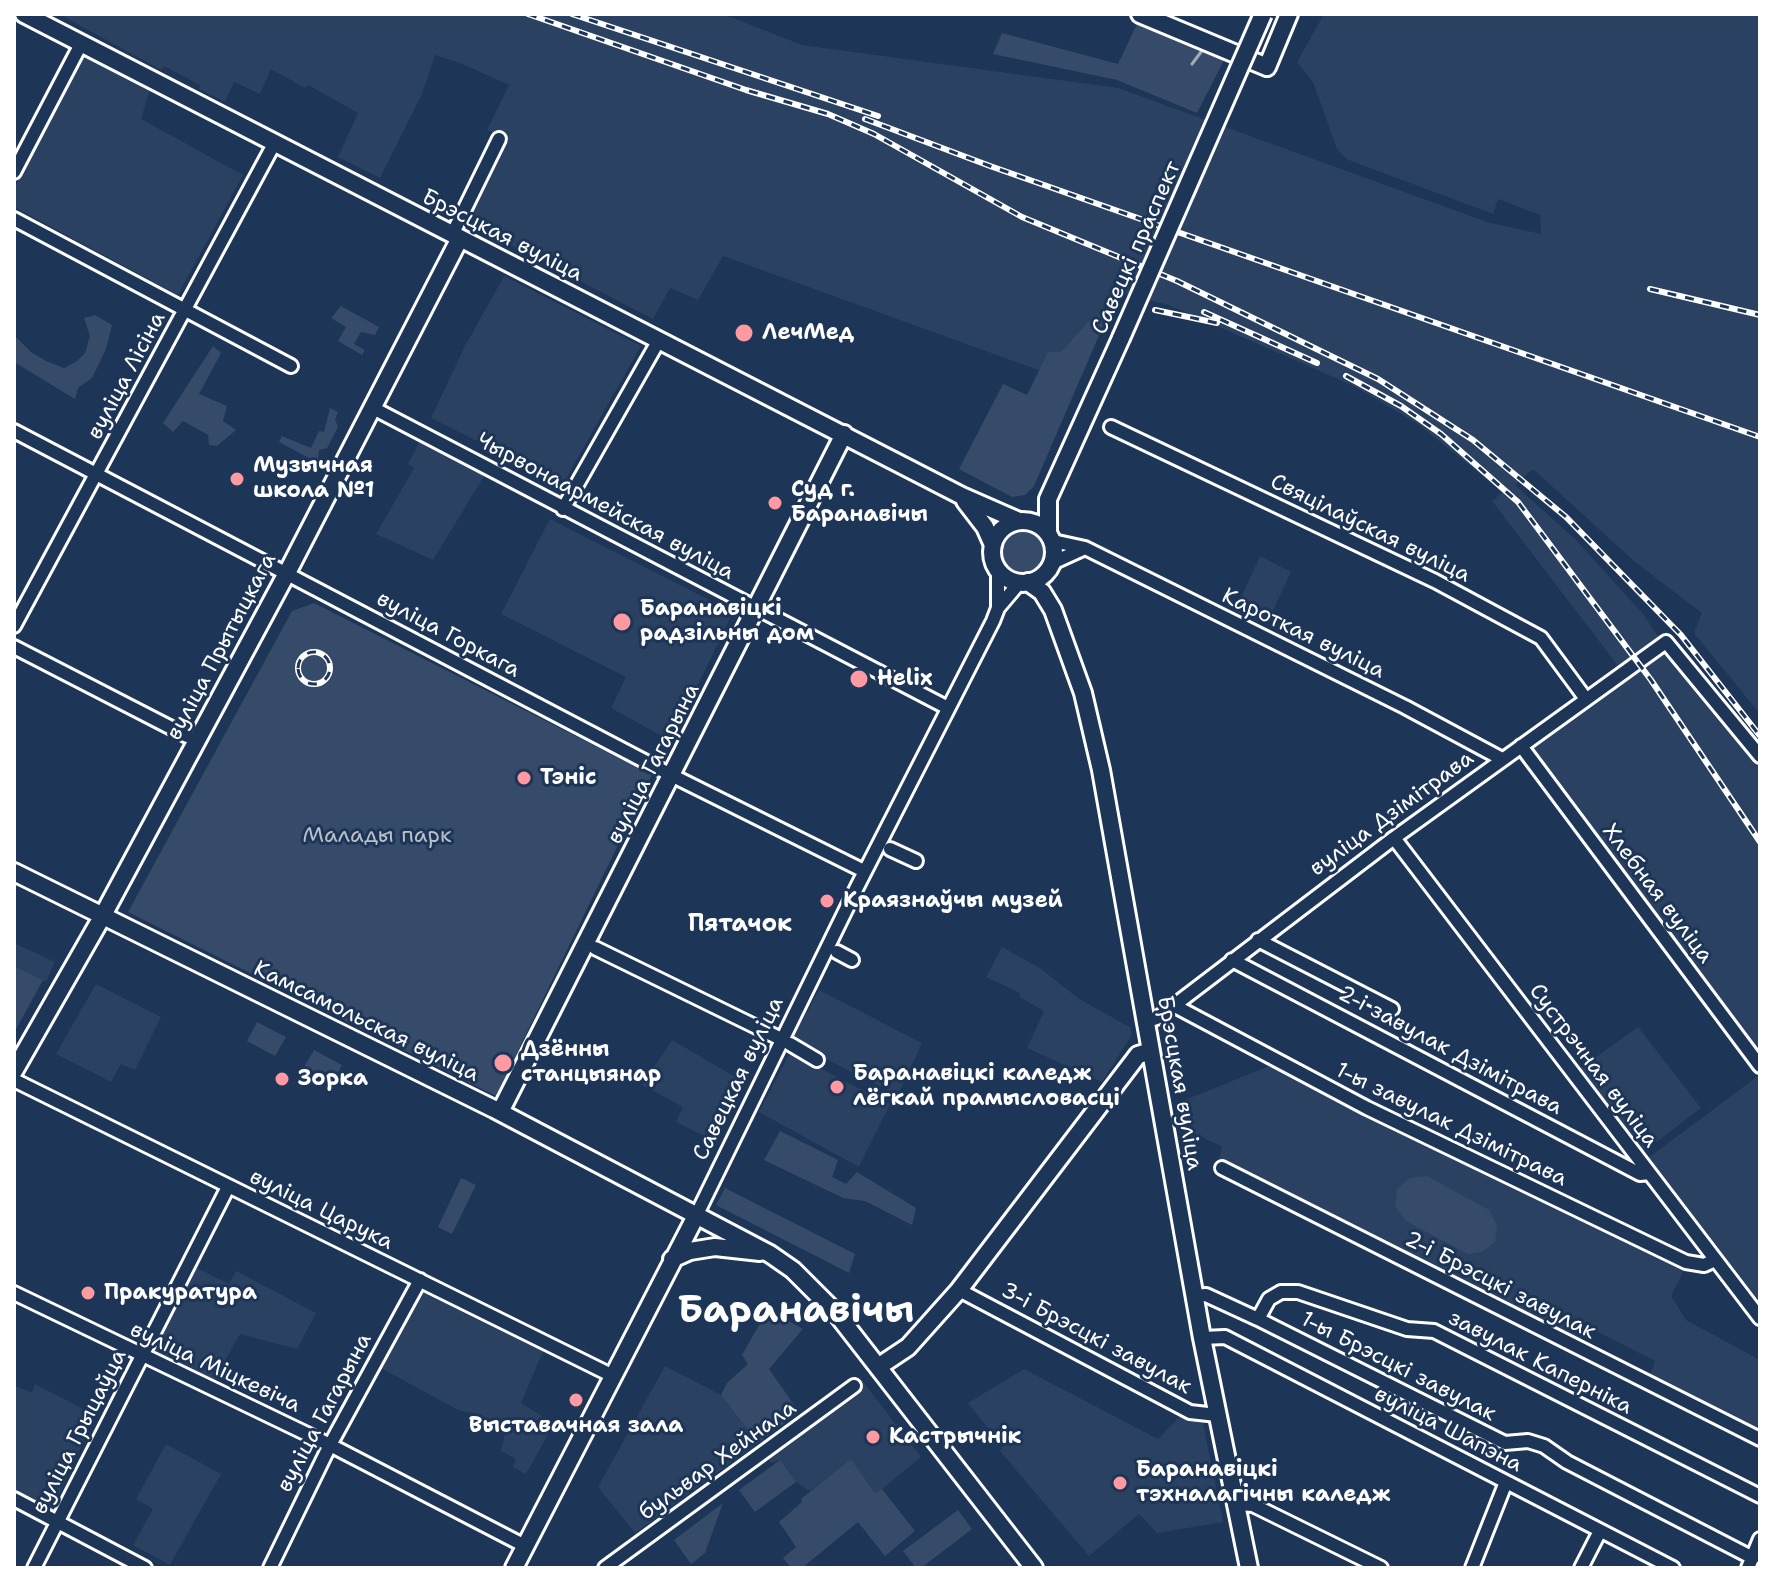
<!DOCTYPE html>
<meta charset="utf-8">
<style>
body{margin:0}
#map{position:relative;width:1774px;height:1582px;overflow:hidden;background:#1d3557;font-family:"Shantell Sans",sans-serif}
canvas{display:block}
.frame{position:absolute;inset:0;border:16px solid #fff;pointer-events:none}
</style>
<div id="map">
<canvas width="1774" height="1582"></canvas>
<div class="frame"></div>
</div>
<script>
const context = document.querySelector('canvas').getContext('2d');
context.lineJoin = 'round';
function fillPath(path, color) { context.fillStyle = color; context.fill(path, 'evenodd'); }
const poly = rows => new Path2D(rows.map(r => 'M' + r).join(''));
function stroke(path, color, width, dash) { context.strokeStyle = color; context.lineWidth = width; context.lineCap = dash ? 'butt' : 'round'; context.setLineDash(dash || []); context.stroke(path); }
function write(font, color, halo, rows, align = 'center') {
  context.font = font + ' "Shantell Sans",sans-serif'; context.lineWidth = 6; context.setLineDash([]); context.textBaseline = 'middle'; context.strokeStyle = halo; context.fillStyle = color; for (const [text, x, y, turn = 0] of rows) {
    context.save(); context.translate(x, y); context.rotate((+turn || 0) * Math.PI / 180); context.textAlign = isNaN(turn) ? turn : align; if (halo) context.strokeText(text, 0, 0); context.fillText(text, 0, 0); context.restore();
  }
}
fillPath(poly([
 [59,14,723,14,802,45,1118,88,1487,222,1541,234,1540,215,1498,199,1493,214,1346,159,1337,149,1313,82,1297,62,1324,14,1760,14,1760,714,1694,633,1702,613,1635,562,1533,469,1515,485,1577,541,1643,614,1668,651,1760,764,1760,1309,1648,1158,1758,1076,1519,759,1628,679,1492,501,1503,492,1418,424,1354,386,1169,305,1112,292,1066,385,1041,371,723,256,698,300,670,288,653,319,462,220,504,137,487,130,509,85,460,63,435,55,422,94,380,178,338,157,358,113,308,85,305,88,271,69,260,94,234,82,225,102,199,89,200,85,164,66,161,70],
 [83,55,150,89,141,119,243,175,178,295,14,207,14,189],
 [504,276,641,346,563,484,431,418,464,348],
 [421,439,486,473,433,560,376,534,414,468,408,464],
 [550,519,733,612,671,741,611,708,626,677,501,614],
 [1260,556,1291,572,1266,625,1235,611],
 [14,943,55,962,46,982,14,966],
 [1002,947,1040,968,1078,998,1131,1028,1131,1036,1102,1082,1027,1048,1044,1011,1019,997,1020,993,986,977],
 [96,984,161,1017,135,1070,121,1064,111,1082,56,1054],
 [819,990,922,1043,898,1095,791,1042],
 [1638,1027,1701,1108,1642,1153,1579,1069],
 [672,1040,744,1082,716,1142,676,1122,683,1107,642,1085],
 [790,1053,890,1104,859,1167,759,1112],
 [1272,1065,1685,1268,1671,1296,1686,1320,1760,1360,1760,1436,1648,1380,1655,1361,1592,1329,1580,1338,1475,1291,1219,1160,1222,1147,1177,1125,1175,1104],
 [193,1266,229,1284,236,1271,316,1313,297,1349,240,1334,213,1382,149,1352],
 [422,1288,544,1349,521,1403,550,1421,545,1430,549,1433,526,1474,513,1467,516,1459,501,1451,506,1430,474,1413,460,1411,379,1367],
 [665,1366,721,1395,758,1443,635,1533,598,1487],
 [1024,1369,1158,1439,1183,1413,1202,1418,1223,1522,1157,1533,1139,1514,1089,1556,1000,1451,1003,1447,968,1403],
 [861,1379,921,1457,876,1494,851,1460,810,1491,796,1482,780,1460,771,1463,765,1455],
 [35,1384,95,1415,53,1509,14,1490,14,1385,32,1393],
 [166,1444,221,1474,170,1565,133,1545,153,1509,136,1499]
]), '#2a4161');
fillPath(poly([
 [1137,24,1224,60,1197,113,1117,80,993,54,1002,33,1118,64],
 [341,306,379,327,375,335,361,332,354,344,365,350,362,355,338,341,346,327,331,318],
 [1110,310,1034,486,1025,495,1012,497,959,469,1003,384,1027,395,1048,352,1061,352,1092,318],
 [95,315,112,325,106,349,92,378,78,388,75,399,14,362,14,335,31,352,46,361,64,368,77,361,85,353,90,336,84,318],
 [213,346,221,353,199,394,227,406,223,421,236,430,217,446,209,445,208,435,183,421,173,432,163,423],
 [330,408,338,412,335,419,338,427,327,448,319,450,318,463,279,442,282,436,311,448,319,431,324,432],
 '999 552a24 24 0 1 1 48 0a24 24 0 1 1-48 0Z',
 [314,603,652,775,496,1096,128,912,292,611],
 [14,966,43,980,14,1033],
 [257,1022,286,1037,275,1056,247,1041],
 [314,1050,342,1065,332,1084,303,1069],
 [780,1131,838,1160,832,1177,846,1184,857,1172,916,1208,912,1225,865,1201,843,1198,764,1160],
 [1427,1176,1489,1210,1497,1226,1495,1242,1482,1252,1468,1254,1406,1221,1395,1206,1397,1189,1410,1178],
 [461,1178,476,1185,452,1234,438,1227],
 [725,1188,855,1254,849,1273,716,1205],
 [768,1309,803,1329,769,1369,799,1412,758,1443,721,1395,727,1383,748,1364,742,1355],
 [851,1459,875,1493,882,1489,915,1531,885,1556,858,1522,802,1568,791,1568,783,1558,796,1547,779,1522,802,1502,801,1499],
 [780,1460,796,1482,755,1512,739,1490],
 [723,1503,705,1553,691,1564,674,1540],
 [958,1510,972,1529,921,1568,916,1568,903,1551]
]), '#364b69');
stroke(poly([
 [1192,64,1204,48]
]), '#a0aab8', 3);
const minor = poly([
 [14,172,81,44],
 [14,219,291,366],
 [452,235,499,139],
 [371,407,948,708],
 [1111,427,1435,581,1541,638,1586,699],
 [14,431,673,776,864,871],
 [563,509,659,340],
 [1053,541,1085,548,1405,707,1502,759],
 [1052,563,1085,548],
 [998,608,1020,582],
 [14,626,274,144],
 [14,647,187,736],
 [1521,746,1760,1066],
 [1394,838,1760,1318],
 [890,849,916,861],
 [1258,940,1392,1009],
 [595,948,777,1037],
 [837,952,852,960],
 [1232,960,1640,1174,1649,1173],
 [1173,1005,1367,1108,1686,1262,1704,1265,1715,1260],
 [1145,1022,1159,1017,1394,838,1666,642,1760,756],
 [790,1044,817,1060],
 [14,1080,611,1375],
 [1222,1168,1760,1439],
 [697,1214,857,887,993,621,998,608,998,570],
 [959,1290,1190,1412,1217,1415],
 [14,1293,330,1445,525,1546],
 [1195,1296,1206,1295,1258,1319,1505,1443,1528,1441,1544,1446,1567,1462,1753,1558],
 [1258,1319,1269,1299,1281,1292,1298,1292,1407,1329,1434,1331,1760,1496],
 [1202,1338,1225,1337,1673,1568],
 [14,1499,145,1568],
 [1235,1504,1253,1505,1381,1568],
 [34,1568,228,1187],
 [270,1568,330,1445,420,1280],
 [605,1568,854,1386],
 [1472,1568,1506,1482],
 [1581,1568,1600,1531],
 [1748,1568,1760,1539]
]);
const major = poly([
 [24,14,962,496,1019,521],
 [1140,14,1267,67,1289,14],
 [965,501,985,527,993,545],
 '992 552a31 31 0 1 1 62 0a31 31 0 1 1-62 0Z',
 [1048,533,1048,499,1121,338],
 [1028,582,1042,592,1053,610,1083,693,1101,770,1202,1338,1249,1568],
 [14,872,494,1109,770,1254,793,1270,836,1313,1034,1568],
 [14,1071,102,917,287,573,459,240],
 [500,1112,844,434],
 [672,1259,690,1251,715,1247,760,1252],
 [878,1367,908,1347,959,1290,1138,1055,1151,1051],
 [514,1568,697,1214]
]);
stroke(minor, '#fff', 18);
stroke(major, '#fff', 22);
stroke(minor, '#1d3557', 12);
stroke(major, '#1d3557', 16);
const rail = poly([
 [528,14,746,90,828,114,874,134,1022,217,1177,281,1378,379,1473,440,1566,517,1681,635,1760,736],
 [572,14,878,116],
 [865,119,990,166,1760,437],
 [1650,289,1760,315],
 [1155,310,1217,323],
 [1204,312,1317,363],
 [1346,376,1401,406,1441,434,1518,502,1651,680,1760,842],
 '298 668a16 16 0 1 1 32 0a16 16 0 1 1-32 0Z'
]);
stroke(rail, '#fff', 6);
stroke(rail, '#1d3557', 3, [9]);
const majorBridge = poly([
 [1121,338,1263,14]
]);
stroke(majorBridge, '#fff', 22, []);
stroke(majorBridge, '#1d3557', 16);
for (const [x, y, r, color] of [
 [744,333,10,"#ff9aa2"],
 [237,479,8,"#ff9aa2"],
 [775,503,8,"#ff9aa2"],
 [622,622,10,"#ff9aa2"],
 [859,679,10,"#ff9aa2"],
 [524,778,8,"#ff9aa2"],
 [827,901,8,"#ff9aa2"],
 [503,1063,10,"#ff9aa2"],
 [282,1079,8,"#ff9aa2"],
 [837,1087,8,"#ff9aa2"],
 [88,1293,8,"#ff9aa2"],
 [576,1400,8,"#ff9aa2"],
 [873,1437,8,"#ff9aa2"],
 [1120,1483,8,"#ff9aa2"]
]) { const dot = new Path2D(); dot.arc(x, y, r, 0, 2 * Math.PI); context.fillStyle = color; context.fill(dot); stroke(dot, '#1d3557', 3); }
write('22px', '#fff', '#1d3557', [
 ["Брэсцкая вуліца",502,236,27],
 ["Савецкі праспект",1137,248,-66],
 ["вуліца Лісіна",127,376,-62],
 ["Чырвонаармейская вуліца",605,507,28],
 ["Свяцілаўская вуліца",1370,529,26],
 ["Кароткая вуліца",1303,634,26],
 ["вуліца Горкага",448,635,28],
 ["вуліца Прытыцкага",222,647,-62],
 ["вуліца Гагарына",654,764,-63],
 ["вуліца Дзімітрава",1392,814,-36],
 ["Хлебная вуліца",1657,894,53],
 ["Камсамольская вуліца",366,1022,26],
 ["2-і завулак Дзімітрава",1450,1051,28],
 ["Сустрэчная вуліца",1593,1066,53],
 ["Савецкая вуліца",739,1079,-64],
 ["Брэсцкая вуліца",1179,1083,80],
 ["1-ы завулак Дзімітрава",1451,1125,26],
 ["вуліца Царука",321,1210,26],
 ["2-і Брэсцкі завулак",1500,1286,27],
 ["3-і Брэсцкі завулак",1096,1339,28],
 ["завулак Каперніка",1540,1363,27],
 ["1-ы Брэсцкі завулак",1398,1367,27],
 ["вуліца Міцкевіча",215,1368,25],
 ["вуліца Гагарына",325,1413,-62],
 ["вуліца Шапэна",1448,1430,27],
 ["вуліца Грыцаўца",80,1432,-63],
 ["бульвар Хейнала",718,1461,-36]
]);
write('bold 22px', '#fff', '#1d3557', [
 ["ЛечМед",762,333],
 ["Музычная",253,466],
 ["школа №1",253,491],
 ["Суд г.",791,490],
 ["Баранавічы",791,515],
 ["Баранавіцкі",640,609],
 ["радзільны дом",640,634],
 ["Helix",877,679],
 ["Тэніс",540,778],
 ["Краязнаўчы музей",843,901],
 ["Дзённы",521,1050],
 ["станцыянар",521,1075],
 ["Баранавіцкі каледж",853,1074],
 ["лёгкай прамысловасці",853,1099],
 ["Зорка",298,1079],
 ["Пракуратура",104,1293],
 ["Выставачная зала",576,1426,"center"],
 ["Кастрычнік",889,1437],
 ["Баранавіцкі",1136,1470],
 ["тэхналагічны каледж",1136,1495]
], 'left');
write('22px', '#b9c0ca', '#1d3557', [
 ["Малады парк",377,836]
]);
write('bold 24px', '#fff', '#1d3557', [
 ["Пятачок",740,925]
]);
write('bold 38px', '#fff', '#1d3557', [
 ["Баранавічы",796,1312]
]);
</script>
